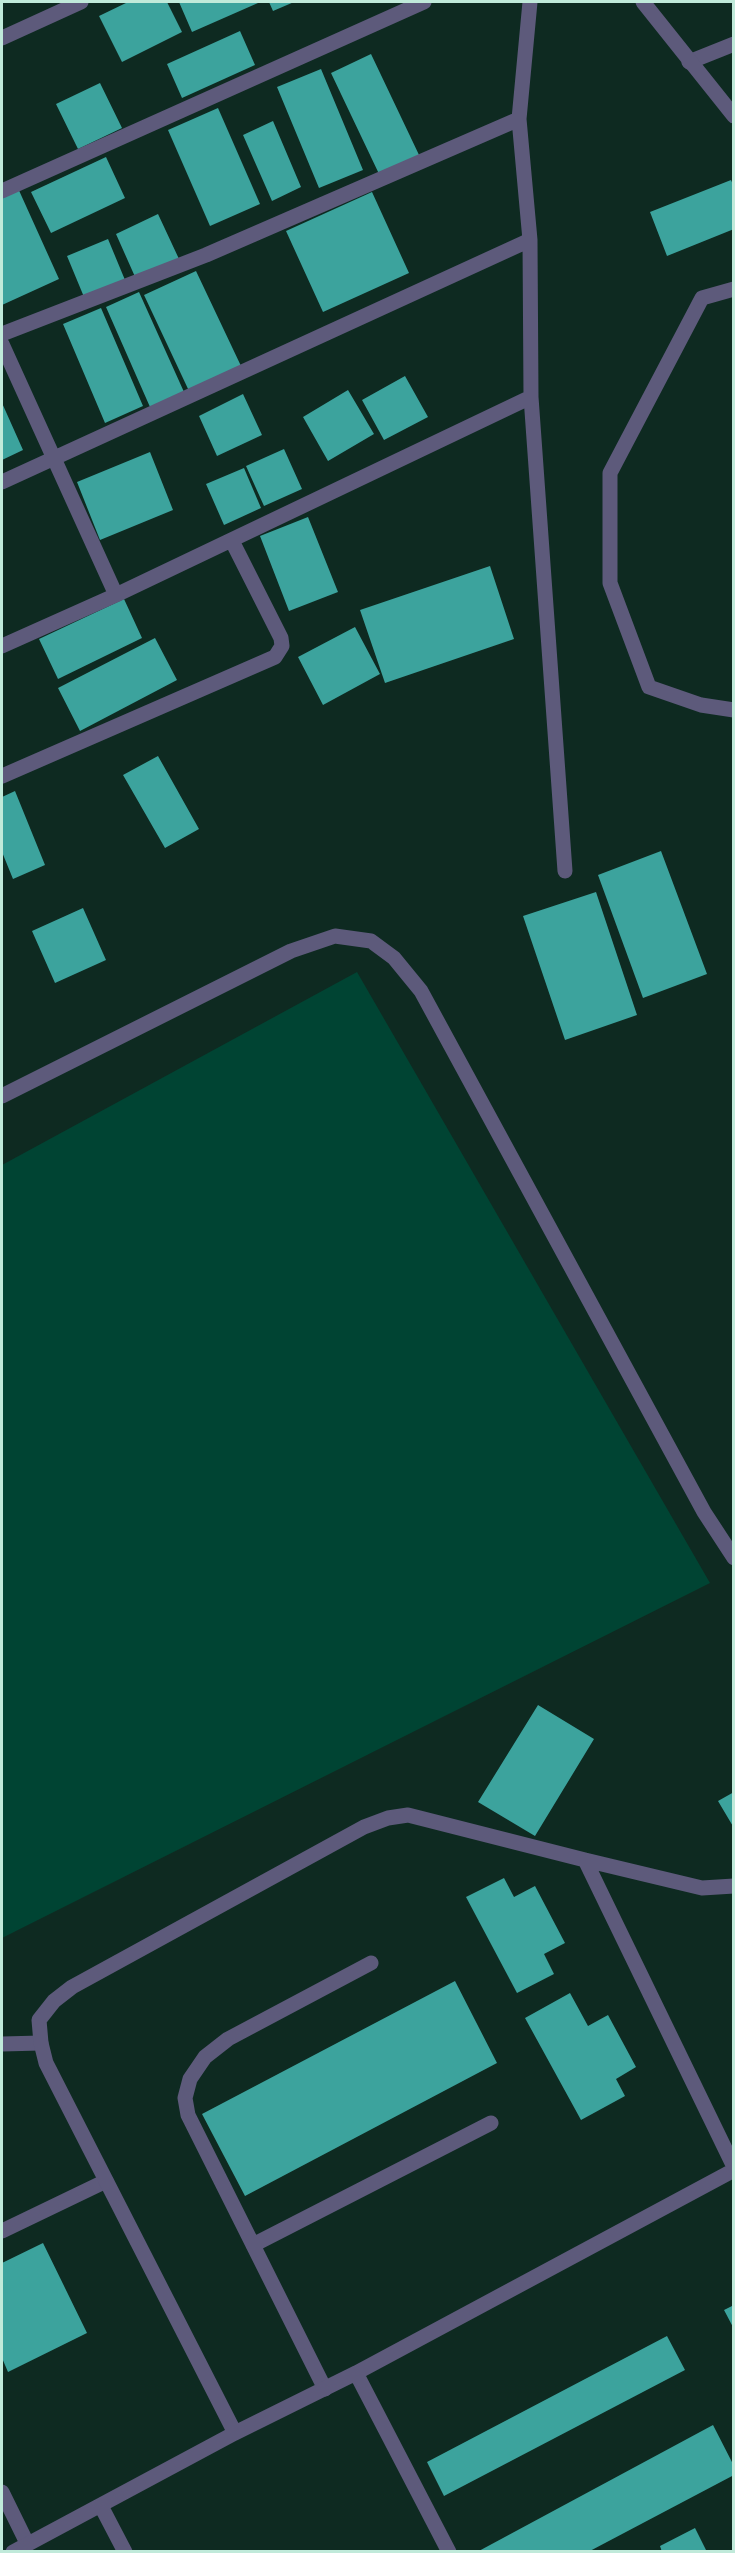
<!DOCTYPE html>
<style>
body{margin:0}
#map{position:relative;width:735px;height:2553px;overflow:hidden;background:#0e2a21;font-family:Literata,serif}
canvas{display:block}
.frame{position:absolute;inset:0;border:3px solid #c0eada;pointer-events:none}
</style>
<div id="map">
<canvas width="735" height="2553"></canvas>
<div class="frame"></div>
</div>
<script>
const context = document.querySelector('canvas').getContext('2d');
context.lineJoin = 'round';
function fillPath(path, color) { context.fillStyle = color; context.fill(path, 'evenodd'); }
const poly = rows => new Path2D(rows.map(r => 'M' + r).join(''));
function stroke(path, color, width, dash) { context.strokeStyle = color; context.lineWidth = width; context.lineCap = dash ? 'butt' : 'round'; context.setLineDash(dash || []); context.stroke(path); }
fillPath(poly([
 [357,972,710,1583,2,1938,2,1165]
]), '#043');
fillPath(poly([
 [128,2,167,2,182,32,122,62,99,16],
 [179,2,257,2,258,3,192,32],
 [269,2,294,2,273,11],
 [240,31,255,65,182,98,167,64],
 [371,54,420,157,380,176,331,73],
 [321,69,363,170,319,188,277,87],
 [100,83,122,128,78,149,56,104],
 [218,108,260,204,210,226,168,130],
 [273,121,301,187,272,201,243,135],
 [106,157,125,198,51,233,31,192],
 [731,180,734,187,734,229,667,256,650,212],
 [17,186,59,279,2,305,2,193],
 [372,192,409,273,323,312,286,231],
 [158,214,179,259,136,279,116,234],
 [108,239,125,280,84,297,67,256],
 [196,271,241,366,189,391,144,295],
 [139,292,184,392,150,407,106,307],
 [101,308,143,406,105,423,63,324],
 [405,376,428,417,384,440,362,400],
 [348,390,374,434,328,461,303,417],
 [243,394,262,435,217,456,199,416],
 [2,403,23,450,2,460],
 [284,449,302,489,264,506,246,466],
 [150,452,173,510,100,540,77,482],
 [244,468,261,508,224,525,206,484],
 [308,517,338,592,289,611,260,536],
 [490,566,514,639,385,683,360,610],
 [124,599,142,638,58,679,39,639],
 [355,627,380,674,323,705,298,657],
 [155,638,177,680,80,731,58,688],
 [158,756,199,829,165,848,123,775],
 [15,791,45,865,13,879,2,852,2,797],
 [661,851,707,974,643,998,598,875],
 [596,892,637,1015,565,1040,523,916],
 [83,908,106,960,55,983,32,931],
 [538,1705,594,1739,535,1836,478,1802],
 [734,1792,734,1828,718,1801],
 [504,1878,514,1897,535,1886,565,1943,544,1954,554,1974,517,1993,466,1897],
 [455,1981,497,2063,245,2196,202,2114],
 [570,1993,588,2026,608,2015,636,2067,616,2079,625,2096,581,2120,525,2018],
 [43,2243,87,2333,8,2372,2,2358,2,2263],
 [734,2305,734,2329,724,2310],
 [667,2336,685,2370,444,2496,427,2462],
 [713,2425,734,2466,734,2475,588,2552,477,2552],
 [695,2528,707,2552,662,2552,660,2546]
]), '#3ca39d');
stroke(poly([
 [734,289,702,298,610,473,610,583,649,687,701,705,734,710],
 [2,2044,41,2043],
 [2,2231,106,2181],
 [253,2245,491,2123],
 [325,2389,188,2115,185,2098,190,2079,205,2057,228,2039,371,1963],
 [2,2492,27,2543]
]), '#5d5a7b', 15);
stroke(poly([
 [530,2,519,119,530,240,531,397,565,871],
 [2,38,81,2],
 [689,62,734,44],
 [2,191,424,2],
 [2,334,206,255,519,119],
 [2,344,116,595],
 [2,482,530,240],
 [2,646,116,595,531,397],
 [2,776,275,657,282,646,281,638,232,541],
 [2,1096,291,951,335,936,371,941,394,958,421,991,704,1512,734,1558],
 [585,1860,702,1888,734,1886],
 [356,2373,449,2552],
 [235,2433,46,2063,41,2043,39,2020,54,2001,72,1987,364,1827,388,1818,408,1815,585,1860,734,2167],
 [101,2506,125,2552],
 [13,2552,235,2433,356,2373,734,2170]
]), '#5d5a7b', 15);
stroke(poly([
 [643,2,734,116]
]), '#5d5a7b', 15);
</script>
